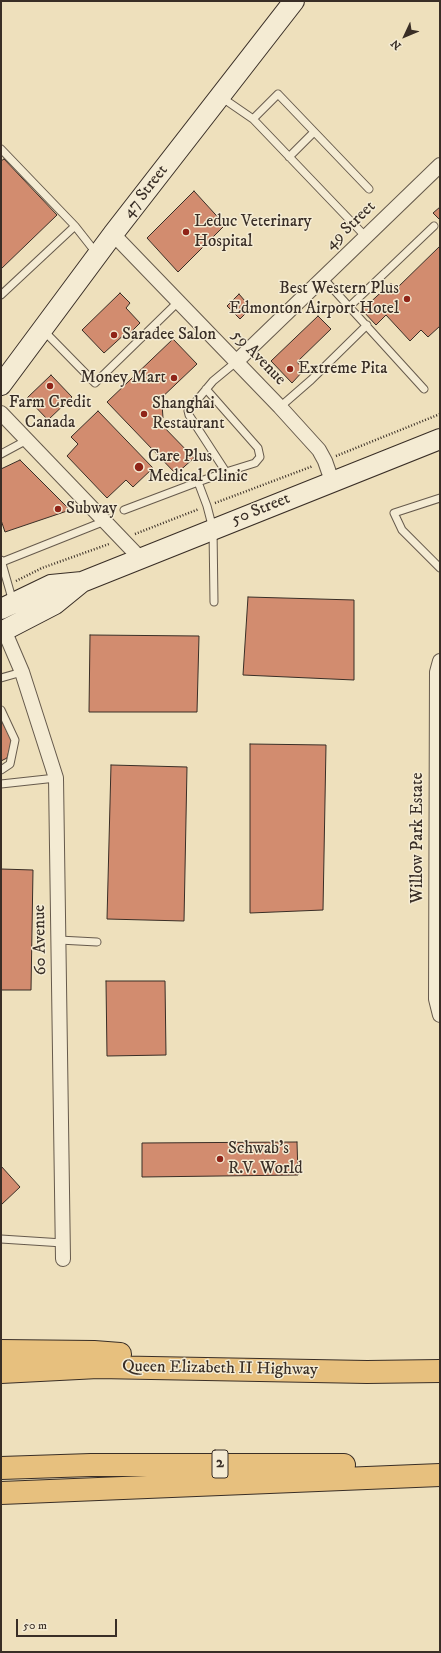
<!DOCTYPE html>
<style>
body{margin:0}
#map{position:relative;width:441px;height:1653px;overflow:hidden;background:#eee0bc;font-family:"IM FELL DW Pica",serif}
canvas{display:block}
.frame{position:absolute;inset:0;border:2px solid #392e26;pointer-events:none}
.north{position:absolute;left:385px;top:16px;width:40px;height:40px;-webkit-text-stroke:3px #f4ebd3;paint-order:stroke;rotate:226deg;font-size:11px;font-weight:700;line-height:16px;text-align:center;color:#392e26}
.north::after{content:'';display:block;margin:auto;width:14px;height:18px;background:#392e26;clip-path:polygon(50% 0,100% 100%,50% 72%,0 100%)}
.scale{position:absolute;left:16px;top:1619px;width:101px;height:18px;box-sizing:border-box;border:2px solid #392e26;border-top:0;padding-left:5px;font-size:12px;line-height:14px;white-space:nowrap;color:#392e26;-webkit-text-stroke:3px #f4ebd3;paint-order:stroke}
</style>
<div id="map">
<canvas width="441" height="1653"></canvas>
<div class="frame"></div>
<div class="north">N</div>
<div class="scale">50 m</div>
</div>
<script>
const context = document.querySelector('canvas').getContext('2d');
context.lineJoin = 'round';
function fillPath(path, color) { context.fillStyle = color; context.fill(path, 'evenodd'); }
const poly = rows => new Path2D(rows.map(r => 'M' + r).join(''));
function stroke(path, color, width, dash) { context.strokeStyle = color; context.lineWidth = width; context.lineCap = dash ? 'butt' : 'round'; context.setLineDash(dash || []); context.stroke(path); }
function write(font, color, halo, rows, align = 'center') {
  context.font = font + ' "IM FELL DW Pica",serif'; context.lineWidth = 3; context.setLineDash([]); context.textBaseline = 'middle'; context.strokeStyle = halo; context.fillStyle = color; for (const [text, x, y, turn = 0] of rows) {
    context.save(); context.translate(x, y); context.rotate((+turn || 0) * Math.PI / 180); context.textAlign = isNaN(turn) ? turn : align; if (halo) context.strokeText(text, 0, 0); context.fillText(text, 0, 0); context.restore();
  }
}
const building = poly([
 [4,159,57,215,1,269,1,161,4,159],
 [194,191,225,225,178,272,147,238,194,191],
 [440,207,440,220,433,213,440,207],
 [440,246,440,326,428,337,421,330,410,341,386,315,376,325,362,310,391,283,396,289,440,246],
 [120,293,130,303,126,308,140,323,129,334,127,332,104,353,82,330,120,293],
 [239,294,251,308,240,319,227,306,239,294],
 [318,316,331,329,297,362,304,370,292,383,271,361,318,316],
 [173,339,197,364,156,403,162,404,163,418,159,422,194,458,176,474,107,402,173,339],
 [51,375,72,397,48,420,27,398,51,375],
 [98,411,153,468,133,487,126,480,107,498,67,456,78,444,71,437,98,411],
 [20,460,70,510,5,532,1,520,1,469,20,460],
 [248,597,354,600,354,680,243,675,248,597],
 [90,635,199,636,197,712,89,712,90,635],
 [1,720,12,741,7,758,1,761,1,720],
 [250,744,326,745,323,910,250,913,250,744],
 [111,765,187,767,184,921,107,919,111,765],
 [1,869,33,870,31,990,1,990,1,869],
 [106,981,165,981,166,1055,107,1056,106,981],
 [297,1142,298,1175,142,1177,142,1143,297,1142],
 [1,1166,20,1187,1,1205,1,1166]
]);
fillPath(building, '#d28c6f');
stroke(building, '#392e26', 1);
const lane = poly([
 [221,97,253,119,366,237],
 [253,119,278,94,369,189],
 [1,149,75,226],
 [289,157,314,132],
 [323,278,424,389],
 [1,295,75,226,97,254],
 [350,306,434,226],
 [43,330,95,383,178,302],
 [206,389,258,448,260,457,255,463,226,472],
 [280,407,311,380,367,325],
 [1,454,27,440],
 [440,498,394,513,402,530,440,568],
 [124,510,198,482],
 [1,560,13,602],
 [2,562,105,521],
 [214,602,213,529,207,506,198,482,226,472,189,415,188,411,213,381,236,362],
 [1,678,22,672],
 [1,710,15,740,10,764,1,770],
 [1,784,56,778],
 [59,940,97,942],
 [1,1239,63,1243]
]);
const street = poly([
 [113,234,280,407,319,450,325,461,332,481],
 [236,362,440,165],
 [1,413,140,558],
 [4,630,22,672,56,778,63,1259],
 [440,661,437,672,436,999,440,1015]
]);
const secondary = poly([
 [1,385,113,234,294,1],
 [1,609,51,585,82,582,440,439],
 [1,632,55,604,82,582]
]);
const highway = poly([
 [1,1351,94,1352,120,1354],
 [1,1372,98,1367,367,1372,440,1371],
 [1,1468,91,1465,344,1465],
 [1,1493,440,1475]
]);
stroke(lane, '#665a4c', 9);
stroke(street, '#665a4c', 16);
stroke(secondary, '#392e26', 22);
stroke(highway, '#392e26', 24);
stroke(poly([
 [336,456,440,414],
 [215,503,313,466],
 [135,534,199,509],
 [16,581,42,568,109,544]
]), '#392e26', 2.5, [1, 2]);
stroke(lane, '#f4ebd3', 7);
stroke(street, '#f4ebd3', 14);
stroke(secondary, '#f4ebd3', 20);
stroke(highway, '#e7c07e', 22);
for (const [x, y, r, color] of [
 [186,232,4,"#8f2418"],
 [407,299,4,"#8f2418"],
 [114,335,4,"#8f2418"],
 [290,369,4,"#8f2418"],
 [174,378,4,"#8f2418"],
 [50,386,4,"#8f2418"],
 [144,414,4,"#8f2418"],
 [139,467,5,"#8f2418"],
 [58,509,4,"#8f2418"],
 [220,1159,4,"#8f2418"]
]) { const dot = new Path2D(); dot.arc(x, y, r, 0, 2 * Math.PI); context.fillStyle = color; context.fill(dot); stroke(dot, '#f4ebd3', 1.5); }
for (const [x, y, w] of [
 [220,1464,16]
]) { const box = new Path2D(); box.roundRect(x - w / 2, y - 14, w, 28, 3); context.fillStyle = '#f4ebd3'; context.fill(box); stroke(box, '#392e26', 1); }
write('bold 16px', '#392e26', null, [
 ["2",220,1464]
]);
write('17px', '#392e26', '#f4ebd3', [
 ["47 Street",146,192,-52],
 ["49 Street",351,226,-44],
 ["59 Avenue",258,358,46],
 ["50 Street",261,510,-22],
 ["Willow Park Estate",418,838,-90],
 ["60 Avenue",41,940,-91],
 ["Queen Elizabeth II Highway",220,1369,1]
]);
write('17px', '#392e26', '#f4ebd3', [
 ["Leduc Veterinary",194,222],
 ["Hospital",194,242],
 ["Best Western Plus",399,289,"right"],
 ["Edmonton Airport Hotel",399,309,"right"],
 ["Saradee Salon",122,335],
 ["Extreme Pita",298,369],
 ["Money Mart",166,378,"right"],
 ["Farm Credit",50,403,"center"],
 ["Canada",50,423,"center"],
 ["Shanghai",152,404],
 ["Restaurant",152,424],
 ["Care Plus",148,457],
 ["Medical Clinic",148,477],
 ["Subway",66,509],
 ["Schwab's",228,1149],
 ["R.V. World",228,1169]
], 'left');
</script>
